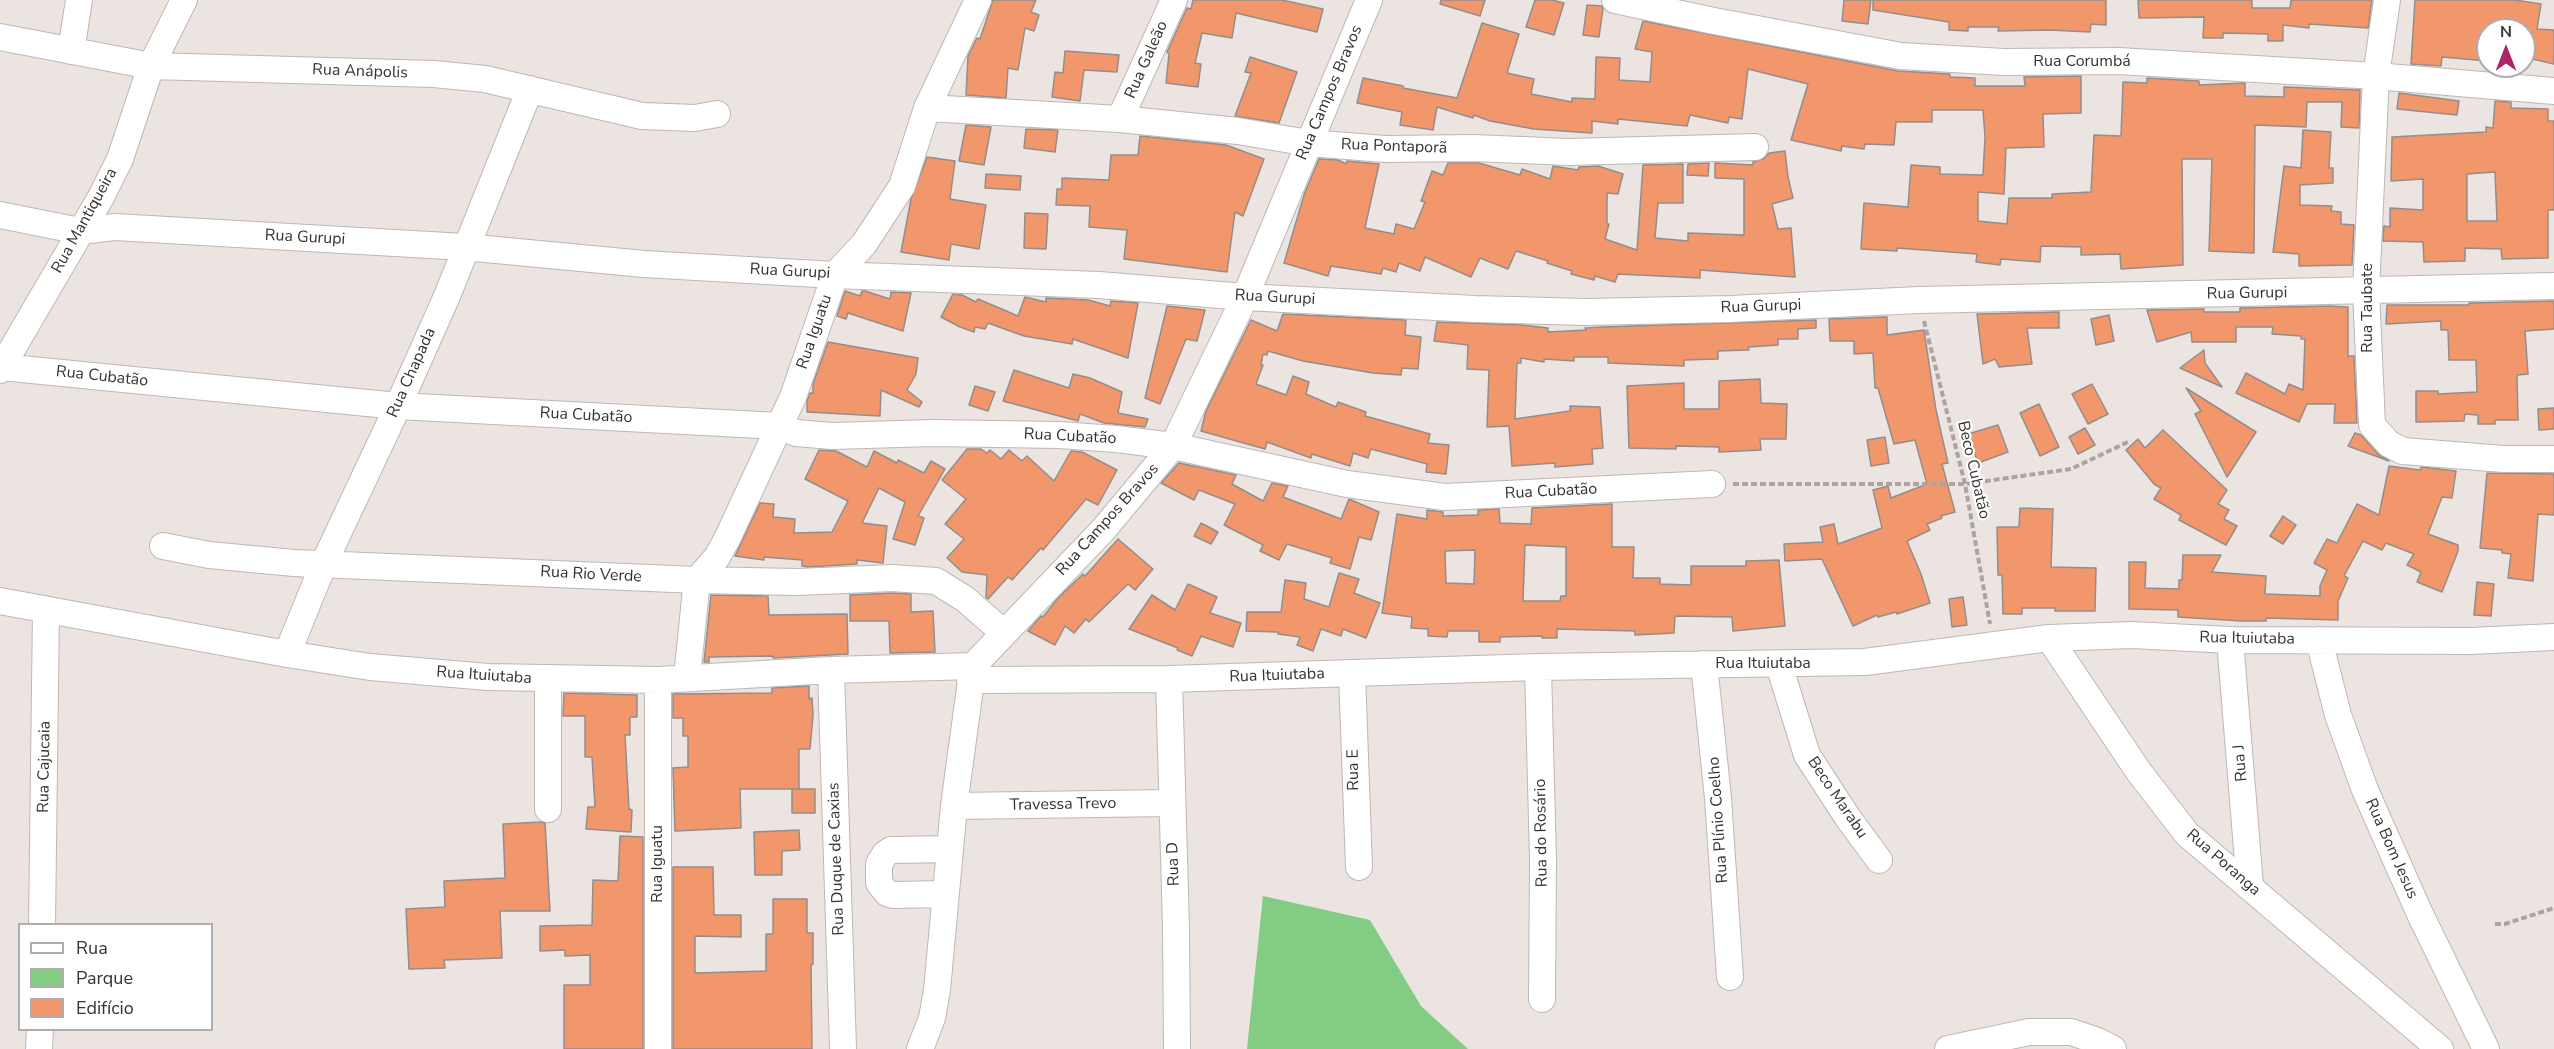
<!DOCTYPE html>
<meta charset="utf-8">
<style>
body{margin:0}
#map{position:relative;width:2554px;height:1049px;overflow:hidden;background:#ece4e0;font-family:"Nunito Sans",sans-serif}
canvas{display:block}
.legend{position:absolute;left:18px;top:923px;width:195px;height:108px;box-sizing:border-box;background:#fff;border:2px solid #afadad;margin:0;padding:8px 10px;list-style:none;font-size:18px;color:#363331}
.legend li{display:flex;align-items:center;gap:12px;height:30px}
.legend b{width:30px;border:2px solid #afadad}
.north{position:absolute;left:2476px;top:18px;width:60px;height:60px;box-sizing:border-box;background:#fff;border:2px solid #afadad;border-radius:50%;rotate:0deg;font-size:16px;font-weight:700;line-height:24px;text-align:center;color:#363331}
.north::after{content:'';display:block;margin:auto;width:21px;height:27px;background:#af2463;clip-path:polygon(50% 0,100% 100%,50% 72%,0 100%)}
</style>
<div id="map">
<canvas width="2554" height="1049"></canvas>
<ul class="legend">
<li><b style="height:8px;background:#fff"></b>Rua</li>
<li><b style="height:16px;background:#82cc84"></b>Parque</li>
<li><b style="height:16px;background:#f2966c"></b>Edifício</li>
</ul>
<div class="north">N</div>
</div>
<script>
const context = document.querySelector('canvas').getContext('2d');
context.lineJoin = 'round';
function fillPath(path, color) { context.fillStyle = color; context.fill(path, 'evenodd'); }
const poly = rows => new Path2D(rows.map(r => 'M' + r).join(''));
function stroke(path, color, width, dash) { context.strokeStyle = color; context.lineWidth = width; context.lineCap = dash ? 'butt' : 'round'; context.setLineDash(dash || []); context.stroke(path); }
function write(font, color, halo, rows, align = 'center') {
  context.font = font + ' "Nunito Sans",sans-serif'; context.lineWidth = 4.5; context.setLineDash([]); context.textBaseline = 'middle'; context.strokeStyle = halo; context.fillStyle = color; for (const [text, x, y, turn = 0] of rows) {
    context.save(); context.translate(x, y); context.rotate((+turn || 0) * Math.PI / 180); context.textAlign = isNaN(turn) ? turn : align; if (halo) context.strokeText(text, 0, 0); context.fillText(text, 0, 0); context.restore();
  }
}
fillPath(poly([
 [1263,896,1370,920,1421,1006,1468,1049,1247,1049]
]), '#82cc84');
const building = poly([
 [993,0,1036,0,1031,12,1039,15,1034,31,1025,28,1018,70,1008,68,1006,98,966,95,968,56,977,38,980,39,993,0],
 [1193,0,1282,0,1323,9,1317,32,1236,13,1232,38,1202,33,1195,63,1201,64,1198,87,1166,83,1169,54,1167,52,1187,8,1191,9,1193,0],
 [1441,0,1485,0,1480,16,1440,4,1441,0],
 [1535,0,1552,0,1564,3,1554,35,1526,27,1535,0],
 [1844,0,1871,0,1868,24,1842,21,1844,0],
 [1873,0,2106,0,2106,25,2091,24,2090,32,2049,30,1998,31,1999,27,1968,27,1968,31,1949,30,1949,22,1873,10,1873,0],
 [2138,0,2252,0,2252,8,2290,8,2291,0,2372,0,2368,28,2309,24,2309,28,2283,25,2283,41,2268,41,2268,34,2223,33,2223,38,2203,38,2204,17,2139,18,2138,0],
 [2415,0,2515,0,2541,4,2537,29,2554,30,2554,64,2524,57,2524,30,2488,30,2488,61,2442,57,2441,66,2411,64,2415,0],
 [1587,5,1602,6,1603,9,1599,37,1583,35,1587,5],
 [1643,21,1898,71,1950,74,1950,77,1975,78,1975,86,2025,86,2024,77,2081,76,2081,113,2043,114,2044,147,2006,148,2004,194,1978,192,1978,221,2007,224,2009,198,2052,198,2052,194,2091,192,2094,135,2121,136,2123,82,2147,83,2147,78,2199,81,2199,85,2245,83,2245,96,2284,97,2284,87,2360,90,2359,128,2341,127,2342,102,2307,102,2306,127,2255,125,2254,253,2209,251,2212,159,2182,159,2183,265,2121,269,2120,254,2081,255,2081,247,2041,246,2040,262,2001,259,2000,265,1976,262,1977,254,1897,248,1897,251,1861,249,1864,203,1908,207,1911,165,1940,167,1940,174,1983,175,1985,137,1983,110,1932,110,1932,122,1896,122,1894,145,1865,144,1864,149,1842,146,1841,151,1791,140,1808,84,1748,69,1742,119,1729,117,1728,123,1690,115,1687,126,1618,119,1618,124,1592,121,1592,133,1534,129,1490,121,1474,115,1473,118,1437,107,1433,130,1400,125,1402,112,1357,103,1363,78,1403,86,1403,88,1457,98,1482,23,1519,34,1507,73,1534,79,1531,94,1572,102,1572,98,1595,99,1596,57,1620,58,1619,80,1650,82,1652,52,1635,49,1643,21],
 [1065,51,1119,55,1117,72,1084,70,1080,101,1052,97,1055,72,1063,73,1065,51],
 [1250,57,1297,72,1279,123,1235,116,1251,73,1245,72,1250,57],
 [2399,93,2459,101,2457,115,2397,109,2399,93],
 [2495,101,2511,102,2511,108,2548,109,2548,121,2554,121,2554,210,2548,210,2548,258,2502,259,2501,249,2465,248,2465,261,2424,262,2423,242,2383,241,2384,226,2390,227,2390,208,2423,210,2423,179,2391,181,2392,137,2486,132,2486,127,2493,128,2495,101],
 [2495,172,2497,221,2467,221,2467,174,2495,172],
 [966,125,991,127,984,165,959,161,966,125],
 [1026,129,1058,130,1055,152,1024,148,1026,129],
 [2303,130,2331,132,2329,168,2333,168,2333,183,2300,185,2300,205,2332,206,2331,211,2341,212,2341,224,2354,225,2352,265,2299,266,2299,254,2273,252,2284,166,2301,168,2303,130],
 [1140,136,1226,145,1264,159,1243,216,1235,212,1227,272,1124,259,1127,230,1089,227,1090,206,1056,205,1057,189,1062,189,1062,178,1109,180,1111,155,1138,155,1140,136],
 [1785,151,1788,177,1793,198,1772,204,1778,229,1791,228,1795,277,1700,270,1700,278,1618,274,1615,282,1595,276,1594,280,1571,274,1572,271,1547,263,1548,261,1516,251,1508,269,1480,258,1471,277,1425,257,1420,271,1399,263,1396,272,1383,268,1381,274,1331,266,1328,276,1284,263,1304,195,1319,159,1338,160,1346,164,1347,161,1379,164,1365,228,1394,234,1396,224,1414,229,1425,202,1421,201,1432,171,1443,175,1448,163,1479,163,1520,175,1522,169,1550,179,1553,166,1578,170,1579,167,1598,166,1623,174,1618,194,1607,193,1607,224,1609,224,1605,239,1637,250,1643,165,1683,164,1683,203,1658,203,1655,238,1688,241,1688,233,1744,235,1744,179,1715,178,1715,163,1753,165,1753,162,1763,159,1769,153,1785,151],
 [927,157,955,161,950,199,986,205,979,249,951,244,949,260,901,252,911,199,927,157],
 [1709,163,1708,176,1687,175,1688,164,1709,163],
 [986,174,1021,176,1020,190,985,188,986,174],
 [1025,213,1048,214,1046,249,1024,248,1025,213],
 [845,291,860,296,862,291,865,291,890,299,891,292,911,293,903,331,848,313,846,319,837,316,845,291],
 [953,294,962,295,976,302,978,299,1018,316,1025,297,1046,302,1046,298,1088,300,1110,306,1111,301,1138,303,1128,358,1073,339,1072,344,1024,336,988,323,985,329,975,327,974,332,960,327,941,317,953,294],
 [2554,301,2554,329,2525,331,2528,374,2517,375,2518,420,2495,420,2495,424,2478,424,2478,415,2465,414,2464,421,2416,422,2416,391,2438,391,2438,394,2477,392,2476,360,2449,360,2448,330,2441,330,2441,321,2386,324,2387,305,2469,305,2469,303,2554,301],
 [1167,306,1205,310,1197,341,1186,339,1160,404,1145,398,1167,306],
 [2328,306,2348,307,2348,356,2354,356,2357,423,2334,423,2335,404,2307,404,2299,422,2236,393,2246,373,2285,394,2289,384,2303,390,2305,339,2301,339,2301,336,2272,334,2273,327,2236,327,2236,342,2192,342,2191,332,2157,342,2147,310,2204,309,2204,312,2240,312,2240,308,2328,306],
 [2059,312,2059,328,2027,328,2032,364,1999,367,1995,359,1983,364,1977,314,2059,312],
 [1283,314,1406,320,1405,335,1421,337,1418,369,1402,368,1401,375,1373,373,1303,361,1268,351,1267,355,1263,354,1261,365,1263,365,1256,384,1286,395,1293,376,1309,382,1306,394,1336,407,1338,402,1366,412,1365,416,1430,434,1428,443,1449,445,1446,474,1426,472,1427,464,1371,449,1368,458,1353,453,1350,466,1312,454,1311,458,1267,442,1265,449,1201,431,1206,411,1251,320,1277,331,1283,314],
 [2109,315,2114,341,2096,345,2091,319,2109,315],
 [1887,317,1887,335,1924,330,1936,410,1948,463,1942,464,1955,512,1941,516,1942,518,1927,524,1930,530,1907,541,1921,574,1930,603,1897,614,1896,612,1878,617,1877,615,1853,626,1822,559,1785,561,1784,544,1823,542,1820,527,1834,524,1838,544,1882,528,1873,490,1888,486,1891,498,1927,484,1915,440,1894,444,1878,388,1875,388,1873,353,1854,354,1854,341,1830,341,1829,319,1887,317],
 [1816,320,1816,328,1798,329,1798,339,1778,339,1778,345,1748,347,1749,350,1718,351,1718,359,1684,360,1684,366,1608,363,1608,357,1574,357,1574,361,1544,359,1544,362,1521,358,1521,363,1517,363,1515,419,1570,411,1570,406,1600,407,1603,448,1592,449,1593,464,1555,467,1555,463,1512,466,1509,426,1487,427,1489,370,1467,369,1468,345,1434,341,1437,322,1523,325,1548,328,1548,332,1586,330,1585,328,1603,327,1816,320],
 [828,342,918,358,916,374,907,390,922,402,919,407,881,390,880,416,807,412,807,401,810,393,813,393,813,384,828,342],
 [2204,350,2205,363,2222,387,2180,368,2204,350],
 [1014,370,1069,388,1073,374,1090,378,1122,392,1118,413,1148,419,1145,427,1104,423,1080,414,1078,421,1003,401,1014,370],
 [1760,379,1761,403,1787,404,1786,439,1760,439,1761,450,1719,452,1719,447,1676,446,1676,449,1629,448,1627,386,1684,383,1684,409,1719,409,1719,381,1760,379],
 [2092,384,2108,414,2088,424,2072,394,2092,384],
 [975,386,995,392,988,411,969,405,975,386],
 [2186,388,2256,432,2227,477,2195,414,2201,411,2186,388],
 [2039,404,2059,447,2040,456,2020,413,2039,404],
 [2554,408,2554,429,2539,430,2538,409,2554,408],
 [1998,425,2008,452,1978,463,1968,434,1998,425],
 [2085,428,2095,445,2078,454,2069,437,2085,428],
 [2163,430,2227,490,2218,504,2229,510,2224,519,2237,526,2226,545,2179,520,2181,515,2154,499,2161,488,2154,484,2126,450,2138,439,2145,448,2163,430],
 [2355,433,2361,435,2378,454,2389,461,2348,446,2355,433],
 [1885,437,1889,463,1871,466,1867,440,1885,437],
 [967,449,981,449,987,453,990,450,1001,459,1009,450,1022,461,1027,456,1054,481,1071,451,1082,452,1117,470,1098,505,1086,499,1043,550,1041,548,1012,580,1008,577,988,599,986,597,987,575,962,572,947,558,964,539,945,524,966,499,942,480,967,449],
 [819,450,836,451,867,467,874,451,897,463,898,460,924,473,931,461,945,469,918,516,924,518,915,545,893,539,905,502,879,488,862,523,887,526,883,563,857,560,857,564,808,567,802,566,802,560,764,557,764,560,735,556,760,503,774,504,773,517,795,519,794,533,832,532,848,501,805,479,819,450],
 [1179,463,1236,475,1232,484,1263,501,1272,483,1288,486,1283,497,1341,519,1349,499,1379,512,1371,540,1359,537,1350,569,1330,563,1332,558,1287,544,1279,560,1260,551,1263,545,1224,525,1235,504,1199,490,1194,500,1161,483,1179,463],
 [2389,466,2420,470,2421,467,2456,471,2452,498,2442,497,2428,534,2458,545,2458,551,2442,592,2417,582,2421,572,2407,565,2414,554,2386,543,2382,550,2363,541,2344,576,2348,578,2338,601,2338,620,2266,618,2266,621,2242,621,2178,617,2178,610,2129,609,2129,562,2146,562,2145,588,2179,589,2179,580,2182,580,2183,555,2221,555,2212,572,2266,576,2265,594,2320,596,2320,586,2327,570,2314,563,2327,539,2337,543,2357,504,2379,515,2389,466],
 [2487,473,2554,474,2554,515,2538,514,2533,581,2508,578,2511,554,2502,553,2502,550,2480,548,2487,473],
 [1612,504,1612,547,1634,547,1633,578,1660,578,1660,584,1691,585,1691,566,1746,566,1746,561,1779,560,1785,626,1733,631,1732,617,1675,616,1674,633,1635,635,1635,631,1557,629,1557,638,1542,638,1542,636,1500,637,1500,642,1479,642,1479,631,1448,631,1447,637,1428,636,1428,629,1411,628,1412,617,1382,613,1397,514,1427,519,1427,510,1443,512,1443,516,1478,515,1478,510,1499,509,1500,523,1531,524,1532,508,1612,504],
 [1525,545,1566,547,1566,596,1561,596,1560,601,1523,601,1525,545],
 [1475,550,1474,584,1446,583,1445,551,1475,550],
 [2020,508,2053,509,2051,567,2096,568,2095,611,2055,611,2055,608,2022,608,2022,614,2003,614,2002,575,1998,575,1997,527,2019,527,2020,508],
 [2283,516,2296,525,2283,544,2270,536,2283,516],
 [1201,523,1218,532,1211,544,1194,536,1201,523],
 [1118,539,1153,569,1135,590,1128,584,1089,622,1086,619,1074,633,1065,626,1055,645,1028,631,1041,616,1043,617,1058,598,1083,574,1085,576,1118,539],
 [1339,573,1359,579,1354,593,1380,603,1366,638,1343,629,1341,636,1321,629,1313,651,1297,645,1300,637,1278,634,1278,632,1246,631,1247,612,1281,612,1285,580,1306,583,1304,599,1329,607,1339,573],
 [2477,582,2494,584,2491,616,2474,615,2477,582],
 [1188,584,1217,597,1210,613,1241,623,1233,647,1201,636,1192,656,1177,650,1178,648,1129,629,1152,595,1175,610,1188,584],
 [892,593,911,594,911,612,933,611,935,652,890,653,889,621,850,621,850,595,892,593],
 [711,595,768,596,769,615,847,614,848,654,773,658,773,656,709,657,709,662,704,662,711,595],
 [1963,597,1967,625,1952,627,1949,599,1963,597],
 [809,686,809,699,812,698,813,715,810,749,799,749,799,789,740,789,741,828,675,831,673,768,688,767,688,736,683,736,683,718,673,718,673,694,772,693,772,688,809,686],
 [564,693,637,695,637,717,630,717,630,735,625,735,629,809,632,810,631,832,586,829,588,807,595,807,592,757,585,757,585,716,563,716,564,693],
 [792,789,815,789,815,813,792,813,792,789],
 [541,822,545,823,550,911,500,911,502,958,444,960,445,968,409,969,406,909,445,907,444,881,505,878,503,824,541,822],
 [799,830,800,850,782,851,782,875,755,875,754,832,799,830],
 [620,836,643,837,643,1049,564,1049,564,985,590,985,590,955,565,956,565,950,540,951,540,926,592,925,593,880,618,881,620,836],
 [673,867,713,867,714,915,741,915,741,937,695,936,695,973,766,971,766,934,773,934,773,899,807,899,807,933,813,933,813,964,811,965,812,1049,673,1049,673,867]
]);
fillPath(building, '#f2966c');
stroke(building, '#948d8a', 1.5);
const minor = poly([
 [1615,0,1714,21,1901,56,2004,62,2118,61,2376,76,2554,91],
 [2387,0,2376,76,2366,291,2372,425,2389,444,2403,451,2504,459,2554,459],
 [0,37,151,66,434,74,485,79,642,116,695,118,717,114],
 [71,51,79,0],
 [927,108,1120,119,1238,131,1309,143,1385,149,1474,148,1569,152,1755,147],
 [1120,119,1174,0],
 [0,215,80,231,115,227,465,247,644,264,835,275,1099,285,1245,297,1475,309,1586,312,1730,309,1919,300,2554,286],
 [1,367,398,406,779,426,796,433,832,436,933,433,1059,435,1116,439,1173,446,1347,484,1445,497,1712,484],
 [0,370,101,197,120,159,151,66,184,0],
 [163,546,209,555,294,563,697,580,798,582,892,578,936,581,965,599,1004,633],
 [0,601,287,654,370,667,488,677,658,680,831,670,973,666],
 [2049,638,2139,772,2187,834,2440,1049],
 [2230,640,2250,886],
 [2319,640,2338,715,2365,790,2420,914,2486,1049],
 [287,654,324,563,398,406,447,296,530,89],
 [1704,664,1718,798,1730,977],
 [1779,665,1807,755,1848,818,1879,860],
 [1538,667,1543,861,1542,999],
 [831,670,843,1049],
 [1352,674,1359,867],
 [687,677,697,580,717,557,727,539,793,397,835,275,864,244,902,186,927,108,978,0],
 [1169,679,1176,927,1177,1049],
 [548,680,548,809],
 [970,680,1169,679,1538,667,1865,662,2049,638,2132,635,2230,640,2471,641,2554,637],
 [954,806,1171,803],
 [946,894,893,895,887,893,879,883,879,864,885,854,891,850,950,849],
 [42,924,46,610],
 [39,1049,40,1030],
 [658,1049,658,680],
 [920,1049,932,1018,937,990,954,806,973,666,1103,530,1173,446,1245,297,1369,0],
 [1948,1049,2029,1032,2071,1032,2098,1041,2113,1049]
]);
stroke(minor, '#bfb7b3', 28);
stroke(poly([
 [1924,321,1965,484,1990,624],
 [1733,484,1965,484,2071,469,2130,441],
 [2495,924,2505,924,2554,908]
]), '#aba4a1', 4, [6, 3]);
stroke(minor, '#fff', 26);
write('16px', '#363331', '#fff', [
 ["Rua Galeão",1147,60,-66],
 ["Rua Corumbá",2082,62],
 ["Rua Anápolis",360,72,2],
 ["Rua Campos Bravos",1330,93,-67],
 ["Rua Pontaporã",1394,147,2],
 ["Rua Mantiqueira",85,221,-61],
 ["Rua Gurupi",305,238,3],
 ["Rua Gurupi",790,272,3],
 ["Rua Gurupi",2247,294,-1],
 ["Rua Gurupi",1275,298,3],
 ["Rua Gurupi",1761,307,-2],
 ["Rua Taubate",2368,308,-90],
 ["Rua Iguatu",815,332,-71],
 ["Rua Chapada",412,373,-66],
 ["Rua Cubatão",102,377,6],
 ["Rua Cubatão",586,416,3],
 ["Rua Cubatão",1070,437,3],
 ["Beco Cubatão",1973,470,77],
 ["Rua Cubatão",1551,492,-3],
 ["Rua Campos Bravos",1108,520,-48],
 ["Rua Rio Verde",591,575,3],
 ["Rua Ituiutaba",2247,639,1],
 ["Rua Ituiutaba",1763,664],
 ["Rua Ituiutaba",484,676,4],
 ["Rua Ituiutaba",1277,676,-2],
 ["Rua J",2241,763,-95],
 ["Rua Cajucaia",45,767,-89],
 ["Rua E",1354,770,-91],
 ["Beco Marabu",1837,798,56],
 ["Travessa Trevo",1063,805,-1],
 ["Rua Plínio Coelho",1719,820,-94],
 ["Rua do Rosário",1542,833,-91],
 ["Rua Bom Jesus",2391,849,66],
 ["Rua Duque de Caxias",837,859,-92],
 ["Rua Poranga",2223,863,41],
 ["Rua Iguatu",658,864,-90],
 ["Rua D",1174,864,-92]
]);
</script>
